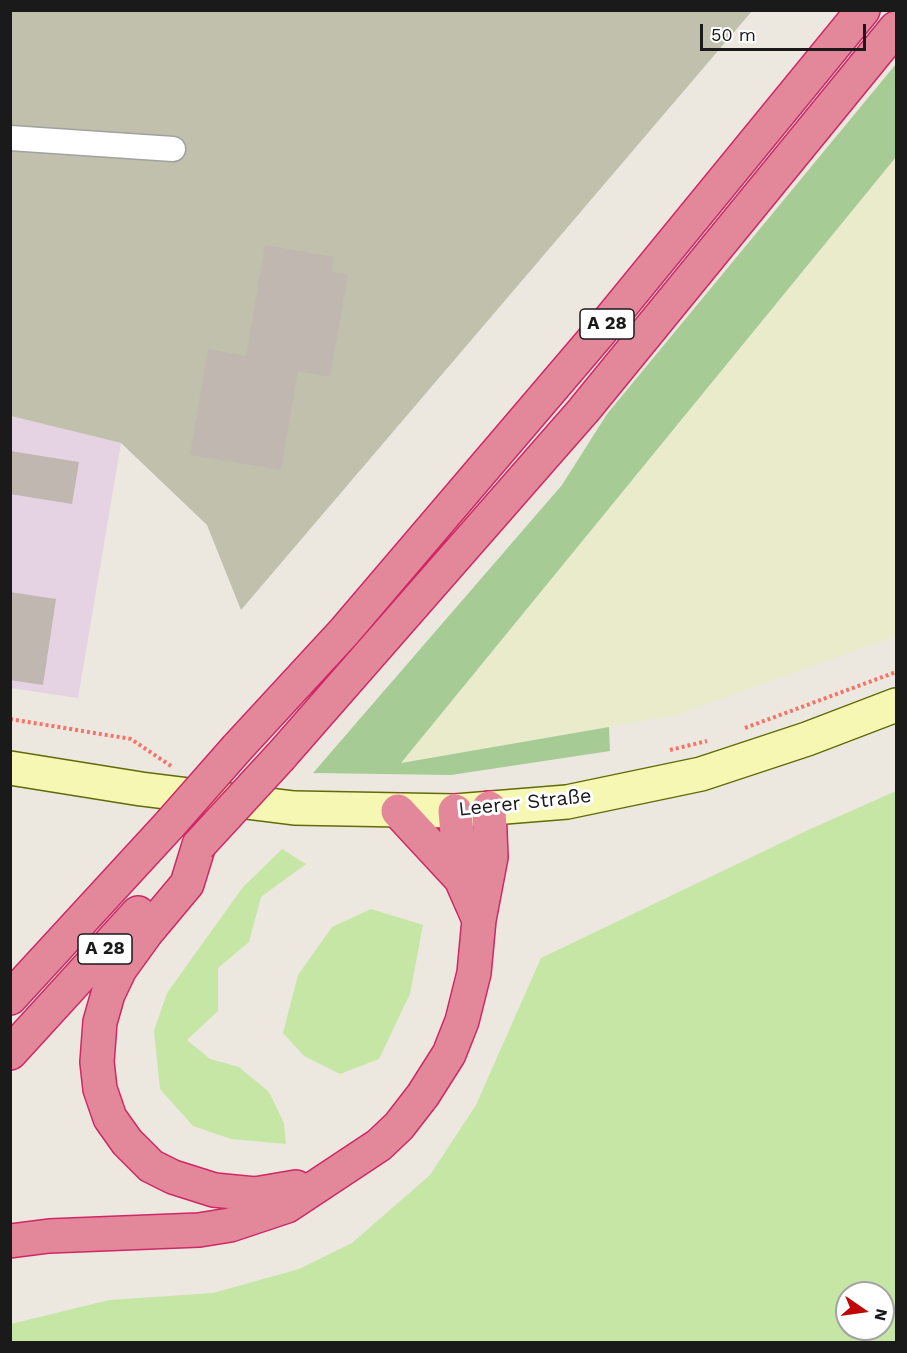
<!DOCTYPE html>
<meta charset="utf-8">
<style>
body{margin:0}
#map{position:relative;width:907px;height:1353px;overflow:hidden;background:#ece8e0;font-family:"Work Sans",sans-serif}
canvas{display:block}
.frame{position:absolute;inset:0;border:12px solid #1a1a1a;pointer-events:none}
.north{position:absolute;left:835px;top:1281px;width:60px;height:60px;box-sizing:border-box;background:#fff;border:2px solid #a3a3a3;border-radius:50%;rotate:103deg;font-size:16px;font-weight:700;line-height:24px;text-align:center;color:#1a1a1a}
.north::after{content:'';display:block;margin:auto;width:21px;height:27px;background:#bf0508;clip-path:polygon(50% 0,100% 100%,50% 72%,0 100%)}
.scale{position:absolute;left:700px;top:24px;width:166px;height:27px;box-sizing:border-box;border:3px solid #1a1a1a;border-top:0;padding-left:8px;font-size:18px;line-height:21px;white-space:nowrap;color:#1a1a1a;-webkit-text-stroke:4px #fff;paint-order:stroke}
</style>
<div id="map">
<canvas width="907" height="1353"></canvas>
<div class="frame"></div>
<div class="north">N</div>
<div class="scale">50 m</div>
</div>
<script>
const context = document.querySelector('canvas').getContext('2d');
context.lineJoin = 'round';
function fillPath(path, color) { context.fillStyle = color; context.fill(path, 'evenodd'); }
const poly = rows => new Path2D(rows.map(r => 'M' + r).join(''));
function stroke(path, color, width, dash) { context.strokeStyle = color; context.lineWidth = width; context.lineCap = dash ? 'butt' : 'round'; context.setLineDash(dash || []); context.stroke(path); }
function write(font, color, halo, rows, align = 'center') {
  context.font = font + ' "Work Sans",sans-serif'; context.lineWidth = 6; context.setLineDash([]); context.textBaseline = 'middle'; context.strokeStyle = halo; context.fillStyle = color; for (const [text, x, y, turn = 0] of rows) {
    context.save(); context.translate(x, y); context.rotate((+turn || 0) * Math.PI / 180); context.textAlign = isNaN(turn) ? turn : align; if (halo) context.strokeText(text, 0, 0); context.fillText(text, 0, 0); context.restore();
  }
}
fillPath(poly([
 [11,416,121,443,78,698,11,688]
]), '#e5d2e2');
fillPath(poly([
 [11,11,752,11,241,610,207,525,121,443,11,416]
]), '#c0c0ac');
fillPath(poly([
 [896,157,896,636,676,715,401,763]
]), '#e9ebcb');
fillPath(poly([
 [896,791,896,1342,11,1342,11,1324,109,1300,213,1293,299,1269,352,1243,430,1175,476,1105,541,958,806,831],
 [847,1293,883,1293,883,1329,847,1329],
 [282,849,306,864,261,897,249,942,218,968,218,1011,187,1040,210,1059,239,1067,269,1092,284,1123,286,1144,231,1139,193,1126,160,1089,154,1031,167,993,243,887],
 [371,909,423,925,410,994,379,1059,340,1074,304,1056,283,1033,298,975,332,927]
]), '#c6e6a6');
fillPath(poly([
 [896,64,896,157,401,763,609,727,610,751,451,775,313,773,562,485,607,414]
]), '#a6cb95');
fillPath(poly([
 [265,245,334,257,332,272,348,274,330,377,298,371,281,470,190,455,208,349,246,356],
 [10,451,79,462,72,504,10,494],
 [10,592,56,599,43,685,10,680]
]), '#c0b7b0');
const street = poly([
 [10,138,173,149]
]);
const secondary = poly([
 [10,768,141,789,294,808,455,811,567,802,701,774,807,739,896,705]
]);
const highway = poly([
 [237,748,344,632,599,333,863,10],
 [281,756,583,411,896,28],
 [398,811,461,879],
 [455,811,461,879,479,920],
 [199,845,187,884,146,933,120,969,108,994,100,1022,97,1062,100,1089,110,1118,127,1142,151,1166,173,1177,214,1190,255,1194,296,1187],
 [10,998,171,823],
 [10,1053,138,913],
 [10,1241,49,1236,199,1230,230,1225,287,1206,379,1145,399,1126,423,1095,449,1054,462,1021,474,973,479,920,491,857,489,808]
]);
stroke(street, '#a1a1a1', 27);
stroke(secondary, '#626b07', 36);
stroke(highway, '#cf2864', 36);
stroke(poly([
 [10,719,131,739,171,766],
 [745,728,896,672],
 [670,750,707,741]
]), '#f57467', 4, [3, 3]);
stroke(street, '#fff', 24);
stroke(secondary, '#f5f7b3', 33);
stroke(highway, '#e3889a', 33);
const highwayBridge = poly([
 [171,823,237,748],
 [199,845,281,756]
]);
stroke(highwayBridge, '#cf2864', 36, []);
stroke(highwayBridge, '#e3889a', 33);
for (const [x, y, w] of [
 [607,324,54],
 [105,949,54]
]) { const box = new Path2D(); box.roundRect(x - w / 2, y - 15, w, 30, 4.5); context.fillStyle = '#fff'; context.fill(box); stroke(box, '#1a1a1a', 1.5); }
write('bold 18px', '#1a1a1a', null, [
 ["A 28",607,324],
 ["A 28",105,949]
]);
write('20px', '#1a1a1a', '#fff', [
 ["Leerer Straße",525,803,-6]
]);
</script>
